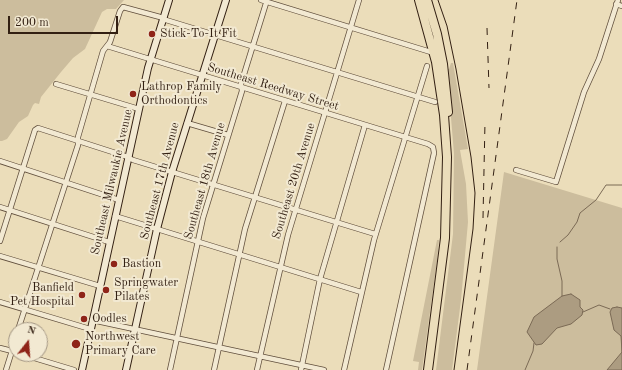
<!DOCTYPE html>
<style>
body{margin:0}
#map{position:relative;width:622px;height:370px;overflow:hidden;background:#ebddba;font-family:"Old Standard TT",serif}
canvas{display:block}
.north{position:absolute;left:8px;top:322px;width:40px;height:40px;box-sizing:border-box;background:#f2e9d2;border:1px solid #a59885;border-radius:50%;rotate:17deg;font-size:11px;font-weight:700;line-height:16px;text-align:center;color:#321f12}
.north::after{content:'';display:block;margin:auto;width:14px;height:18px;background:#8f2418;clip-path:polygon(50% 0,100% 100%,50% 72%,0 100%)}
.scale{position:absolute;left:8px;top:16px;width:110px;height:18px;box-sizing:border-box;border:2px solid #321f12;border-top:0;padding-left:5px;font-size:12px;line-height:14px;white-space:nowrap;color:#321f12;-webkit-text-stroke:3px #f2e9d2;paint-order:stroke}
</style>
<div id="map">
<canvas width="622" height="370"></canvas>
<div class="north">N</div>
<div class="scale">200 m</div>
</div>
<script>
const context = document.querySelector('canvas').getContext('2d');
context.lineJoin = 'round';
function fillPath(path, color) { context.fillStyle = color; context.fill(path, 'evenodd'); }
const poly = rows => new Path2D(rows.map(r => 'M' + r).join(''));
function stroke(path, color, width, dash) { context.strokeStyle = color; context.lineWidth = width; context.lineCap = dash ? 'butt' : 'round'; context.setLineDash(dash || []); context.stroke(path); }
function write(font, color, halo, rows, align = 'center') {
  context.font = font + ' "Old Standard TT",serif'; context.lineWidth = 4; context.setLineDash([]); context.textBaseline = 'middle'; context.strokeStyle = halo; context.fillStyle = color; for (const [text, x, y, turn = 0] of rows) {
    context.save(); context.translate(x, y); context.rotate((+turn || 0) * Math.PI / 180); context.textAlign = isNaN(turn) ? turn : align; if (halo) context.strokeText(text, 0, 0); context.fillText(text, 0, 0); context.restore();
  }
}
fillPath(poly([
 [0,0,124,0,116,9,107,9,102,12,85,49,73,58,61,72,41,97,39,104,35,103,33,105,28,116,19,122,7,139,2,141,0,141],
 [451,63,453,63,468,149,460,150,466,184,468,222,461,300,452,370,436,370,453,234,454,154,447,69,449,69],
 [504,172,622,208,622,370,477,370],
 [437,240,439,240,437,261,422,370,418,370,419,362,413,361]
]), '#ccbd9d');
const water = poly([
 [571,294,580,300,580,307,583,310,582,315,571,324,557,328,542,344,536,345,527,332,534,317,562,296,571,294],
 [617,307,622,308,622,370,607,370,622,352,621,336,614,330,610,312,612,308,617,307]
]);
fillPath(water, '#ac9c81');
stroke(water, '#7b6a55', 1);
stroke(poly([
 [560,242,568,235,577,222,580,213,596,200,606,185,622,185],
 [557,247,557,259,562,281,562,296],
 [583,312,599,305,610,309],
 [525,370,533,351,534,343]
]), '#7b6a55', 1);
const street = poly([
 [261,0,434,53],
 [616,4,622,6],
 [107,46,428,144,433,147,434,153,386,370],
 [56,84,139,109],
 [187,123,228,135],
 [0,161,119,200],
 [516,170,556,182,584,92,599,59,618,0],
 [0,207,109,242],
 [115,216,361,292],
 [0,241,35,130,38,128,125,156,133,160,375,234],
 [0,256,100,286],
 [0,302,90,329],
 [92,320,324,370],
 [18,330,78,145,78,137,103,51,110,42,120,11,123,7,160,17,166,20,435,102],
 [0,348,16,352],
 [21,354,74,370],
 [6,370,16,338],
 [170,370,203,218,242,91,241,84,267,0],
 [214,370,245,229,285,101],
 [257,370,288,235,359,0],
 [301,370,320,279,365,125],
 [344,370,374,240,427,66]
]);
const secondary = poly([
 [82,370,148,68,169,0],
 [126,370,157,229,172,172,226,0]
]);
const highway = poly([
 [419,0,436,62,444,115,447,157,445,238,428,370],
 [427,0,437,34,443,64,448,112]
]);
stroke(street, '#604e3c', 6);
stroke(secondary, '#321f12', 8);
stroke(highway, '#321f12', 10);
stroke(street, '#f2e9d2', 4.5);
stroke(secondary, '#f2e9d2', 6);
stroke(highway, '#ebddba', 8);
stroke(poly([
 [438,0,447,26,456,69,471,157,475,193,473,229,454,370]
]), '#321f12', 1);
stroke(poly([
 [487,28,489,88],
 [483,218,485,122],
 [467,370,517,0]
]), '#321f12', 1, [7, 7]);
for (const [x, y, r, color] of [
 [152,34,4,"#8f2418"],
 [133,94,4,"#8f2418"],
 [114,264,4,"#8f2418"],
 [106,290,4,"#8f2418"],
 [82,295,4,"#8f2418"],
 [84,319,4,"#8f2418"],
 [76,344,5,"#8f2418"]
]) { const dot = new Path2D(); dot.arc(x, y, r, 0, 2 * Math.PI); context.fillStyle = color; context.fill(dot); stroke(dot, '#f2e9d2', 1.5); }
write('12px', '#321f12', '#f2e9d2', [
 ["Stick-To-It Fit",160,34],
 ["Lathrop Family",141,87],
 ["Orthodontics",141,101],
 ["Bastion",122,264],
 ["Springwater",114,283],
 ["Pilates",114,297],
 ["Banfield",74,288,"right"],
 ["Pet Hospital",74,302,"right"],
 ["Oodles",92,319],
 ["Northwest",85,337],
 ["Primary Care",85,351]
], 'left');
write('12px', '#321f12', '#f2e9d2', [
 ["Southeast Reedway Street",273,87,17],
 ["Southeast 17th Avenue",160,181,-75],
 ["Southeast 18th Avenue",205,181,-74],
 ["Southeast 20th Avenue",294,181,-73],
 ["Southeast Milwaukie Avenue",112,182,-77]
]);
</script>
